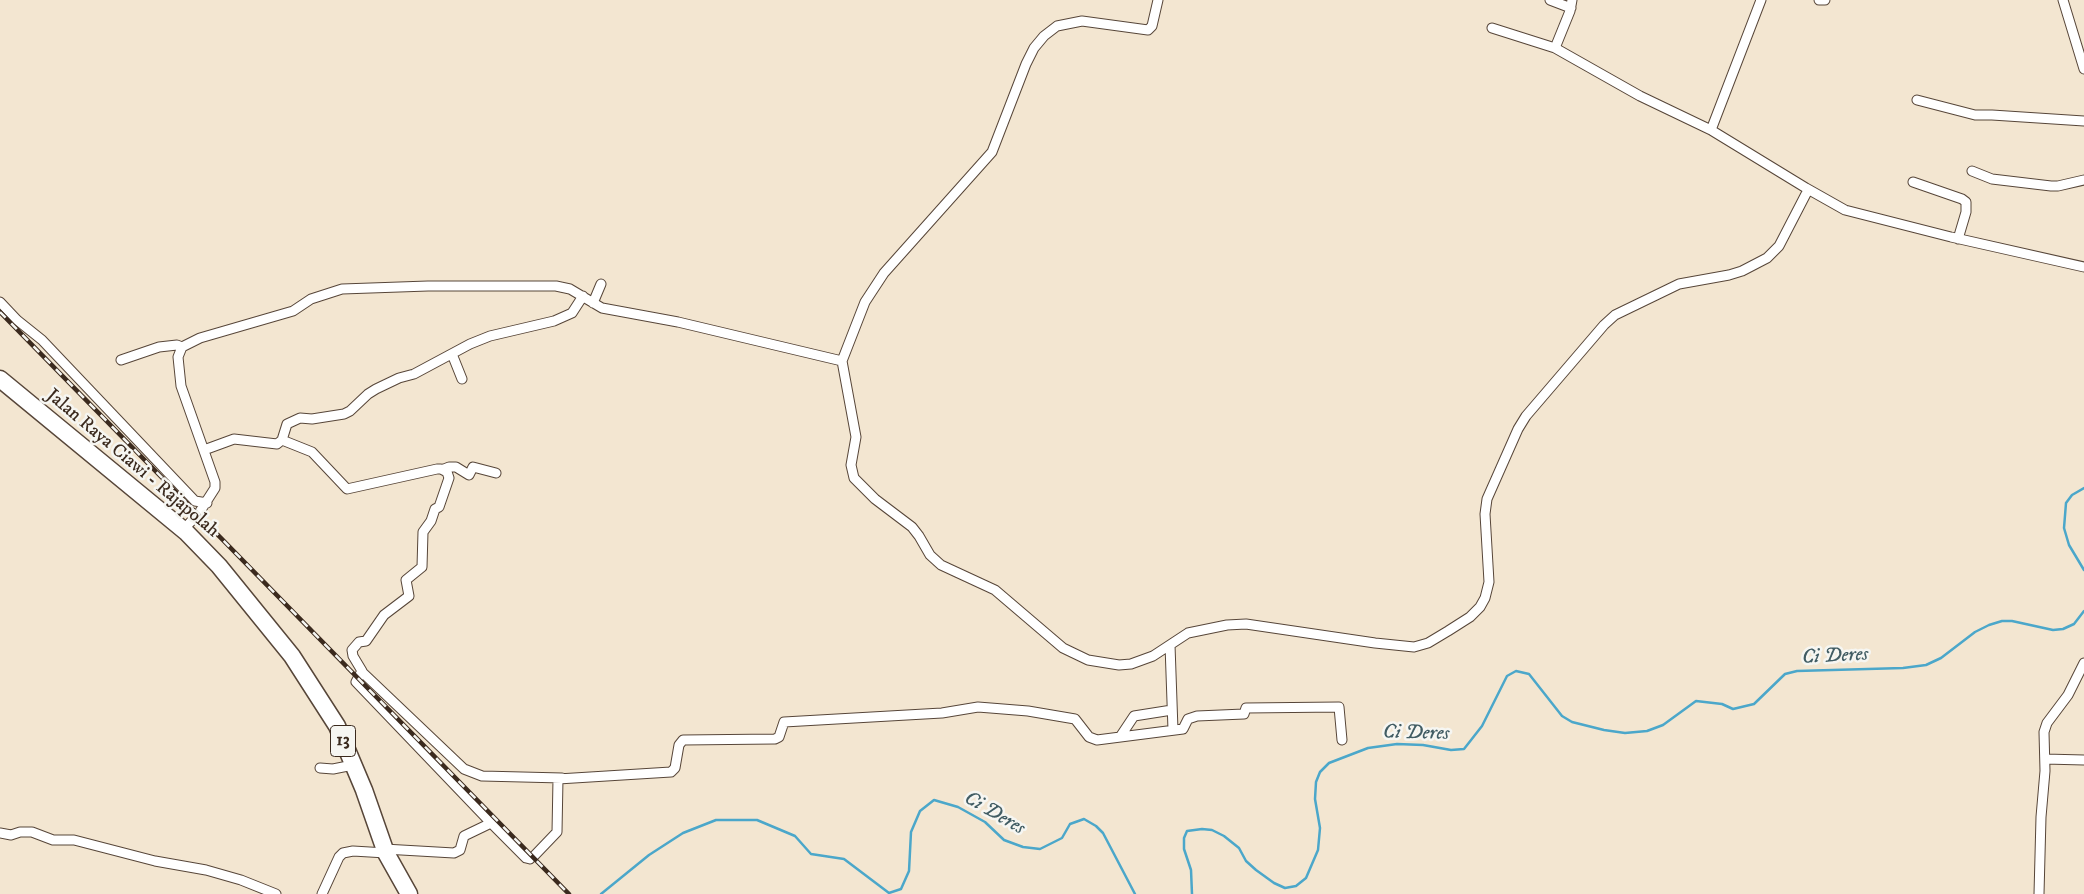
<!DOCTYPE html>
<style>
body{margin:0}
canvas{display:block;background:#f3e6d1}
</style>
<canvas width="2084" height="894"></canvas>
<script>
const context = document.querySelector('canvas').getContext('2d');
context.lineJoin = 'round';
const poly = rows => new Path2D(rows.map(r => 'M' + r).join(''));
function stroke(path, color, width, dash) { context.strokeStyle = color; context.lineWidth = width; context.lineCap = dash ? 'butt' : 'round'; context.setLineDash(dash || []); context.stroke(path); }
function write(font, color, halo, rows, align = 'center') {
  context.font = font + ' "IM FELL DW Pica",serif'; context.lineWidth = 5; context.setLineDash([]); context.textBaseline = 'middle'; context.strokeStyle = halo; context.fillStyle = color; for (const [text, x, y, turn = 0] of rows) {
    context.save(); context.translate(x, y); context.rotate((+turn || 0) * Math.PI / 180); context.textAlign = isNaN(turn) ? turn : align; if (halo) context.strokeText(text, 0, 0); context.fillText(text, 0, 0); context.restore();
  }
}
stroke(poly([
 [2084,488,2072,495,2066,503,2064,528,2069,545,2084,570],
 [601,894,649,855,683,833,716,820,757,820,795,836,811,854,844,859,889,893,901,889,909,871,911,832,920,811,934,800,958,807,985,822,1004,840,1023,847,1040,849,1062,838,1070,824,1084,819,1096,826,1103,833,1135,894],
 [1192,894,1191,870,1184,849,1184,838,1187,831,1202,829,1212,830,1224,836,1239,848,1246,861,1256,870,1274,883,1285,888,1296,886,1306,878,1318,850,1320,828,1315,799,1316,782,1320,772,1329,763,1368,748,1397,744,1423,745,1451,750,1464,749,1482,726,1507,676,1516,671,1529,674,1562,716,1572,722,1604,730,1625,733,1647,731,1663,725,1696,701,1722,704,1733,709,1754,704,1785,674,1797,671,1903,668,1926,665,1941,658,1975,632,1989,625,2002,621,2012,621,2053,630,2063,629,2074,624,2084,611]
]), '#4ba7ca', 2.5);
const street = poly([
 [1158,0,1152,26,1148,30,1082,21,1057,26,1044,36,1034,48,1026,64,992,152,884,273,865,302,842,361,856,437,851,465,854,478,875,499,912,527,919,536,930,555,941,565,995,590,1063,648,1088,660,1119,665,1131,664,1153,656,1188,633,1227,625,1246,624,1375,643,1414,647,1428,643,1448,631,1470,617,1480,607,1485,598,1489,582,1485,514,1487,499,1518,429,1526,416,1604,325,1615,315,1679,284,1729,275,1742,271,1767,258,1779,246,1808,190],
 [1550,0,1571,8],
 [1572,0,1570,11,1555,48,1640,96,1711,130],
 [1761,0,1711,130,1806,188,1845,210,1951,237,2084,267],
 [1819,0,1825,0],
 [2063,0,2084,69],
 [1492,28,1555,48],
 [1917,100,1975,115,1992,115,2084,121],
 [1972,171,1992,179,2051,186,2058,186,2084,180],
 [1913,182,1962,199,1966,202,1966,212,1958,239],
 [0,302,17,320,42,340,195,501,207,503],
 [593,303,601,284],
 [452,354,462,379],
 [121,360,159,347,177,345,182,347],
 [282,440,312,452,347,489,437,469,441,469,447,472,449,478,439,507,435,509,431,521,423,532,422,567,406,580,409,596,384,615,366,641,359,642,352,650,353,656,362,671,356,682,491,823,526,858,530,859],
 [204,450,234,439,277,444,282,440,287,424,300,418,312,419,344,414,350,411,368,394,376,389,399,378,414,374,470,344,490,336,554,321,572,313,583,296],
 [444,469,449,467,456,467,469,475,473,467,496,473],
 [183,530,199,513,215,488,215,482,181,386,178,357,182,347,200,338,293,311,311,299,342,289,428,286,556,286,570,289,602,308,678,322,842,361],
 [1170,645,1173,730],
 [362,672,464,769,482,776,562,778],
 [1120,737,1134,716,1172,710],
 [2045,759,2084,760],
 [320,768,333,769,353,765],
 [0,833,11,835,20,832,32,832,53,840,74,840,155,861,206,870,241,880,276,894],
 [384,849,454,853,460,850,464,836,491,823],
 [534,856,557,832,558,779,671,772,675,768,679,745,683,740,775,739,779,737,784,722,942,713,978,707,1028,711,1075,719,1089,737,1097,740,1183,729,1188,719,1197,716,1244,714,1246,708,1339,707,1342,740],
 [322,894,339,857,343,853,353,851,386,853],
 [2039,894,2041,817,2045,771,2044,732,2047,723,2068,695,2084,663]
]);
const highway = poly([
 [0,379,186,532,219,566,292,656,337,726,364,790,386,853,409,894]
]);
stroke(street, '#574639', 11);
stroke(highway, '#574639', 19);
stroke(street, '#fff', 9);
stroke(highway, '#fff', 16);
const rail = poly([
 [0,312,569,894]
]);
stroke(rail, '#3b2a1e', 4.5);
stroke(rail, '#f6f6f2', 2.5, [8]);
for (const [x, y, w] of [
 [343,741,25]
]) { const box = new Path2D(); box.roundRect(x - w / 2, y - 15.5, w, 31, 4); context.fillStyle = '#f6f6f2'; context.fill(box); stroke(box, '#3b2a1e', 1); }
write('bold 18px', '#3b2a1e', null, [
 ["13",343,741]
]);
write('19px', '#3b2a1e', '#f6f6f2', [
 ["Jalan Raya Ciawi - Rajapolah",132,464,40]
]);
write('italic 20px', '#415c63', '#f6f6f2', [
 ["Ci Deres",1835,657,-3],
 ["Ci Deres",1416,734,1],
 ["Ci Deres",994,814,30]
]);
</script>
